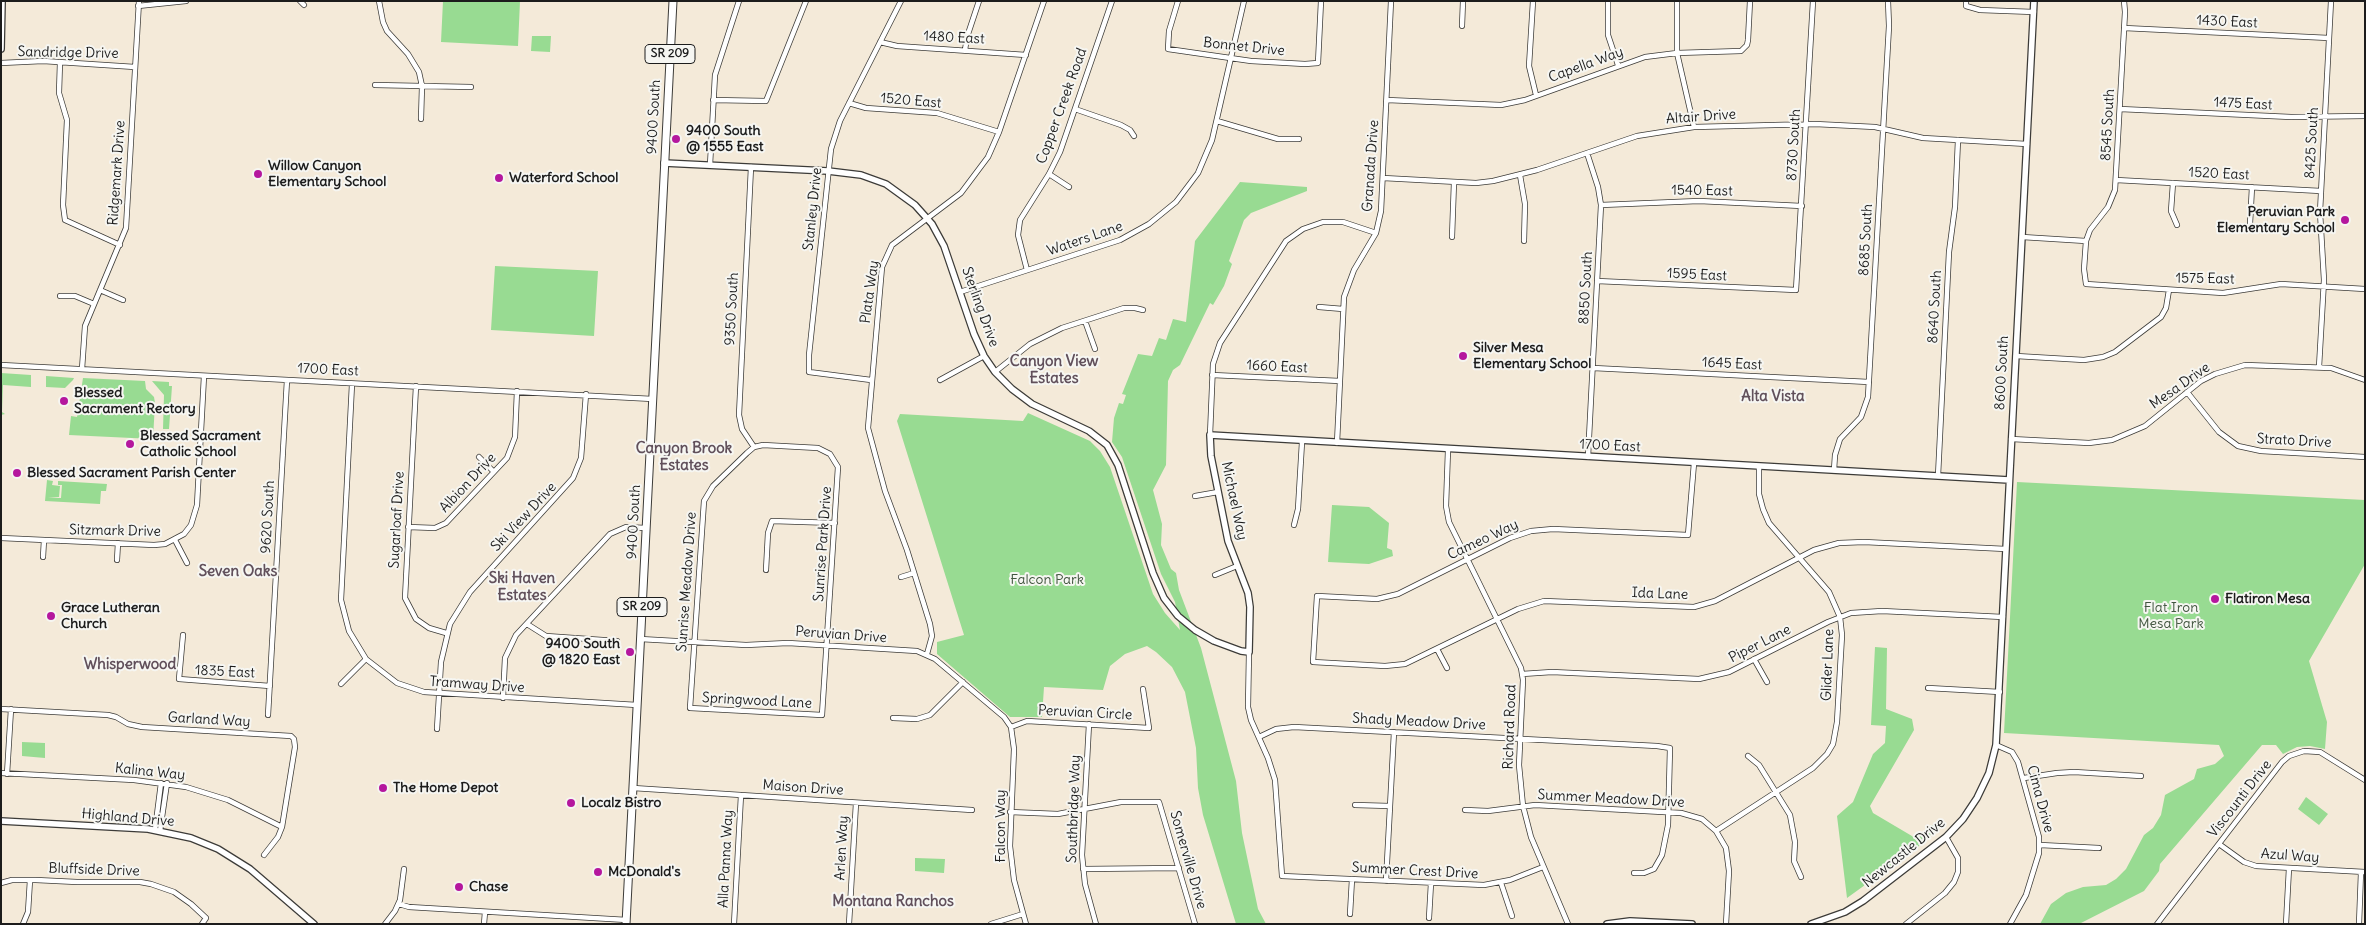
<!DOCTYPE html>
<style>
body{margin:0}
#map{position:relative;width:2366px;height:925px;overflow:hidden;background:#f4ead9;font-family:Delius,sans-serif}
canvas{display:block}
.frame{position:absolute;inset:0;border:2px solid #1c1c1c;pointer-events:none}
</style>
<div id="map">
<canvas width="2366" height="925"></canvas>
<div class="frame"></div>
</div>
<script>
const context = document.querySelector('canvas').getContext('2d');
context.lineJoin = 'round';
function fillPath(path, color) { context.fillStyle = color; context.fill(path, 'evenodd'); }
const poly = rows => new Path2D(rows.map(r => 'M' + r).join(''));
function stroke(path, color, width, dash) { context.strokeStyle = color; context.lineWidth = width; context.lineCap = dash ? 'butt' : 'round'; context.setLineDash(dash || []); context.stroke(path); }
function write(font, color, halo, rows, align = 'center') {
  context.font = font + ' Delius,sans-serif'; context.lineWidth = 4; context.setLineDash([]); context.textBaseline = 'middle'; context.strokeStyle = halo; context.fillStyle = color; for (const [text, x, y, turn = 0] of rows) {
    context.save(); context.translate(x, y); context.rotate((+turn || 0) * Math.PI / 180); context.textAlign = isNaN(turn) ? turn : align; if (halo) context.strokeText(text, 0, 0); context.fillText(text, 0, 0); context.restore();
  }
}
fillPath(poly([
 [443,1,520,1,518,46,441,42],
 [532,36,551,36,550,52,531,51],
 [1240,182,1307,187,1307,191,1251,213,1244,220,1229,261,1232,264,1224,286,1213,305,1210,303,1180,365,1173,370,1168,381,1166,465,1153,490,1162,524,1161,545,1171,569,1176,573,1179,590,1201,648,1236,781,1242,833,1258,909,1266,924,1236,924,1203,815,1198,788,1196,748,1185,692,1172,667,1156,652,1147,646,1125,654,1110,666,1103,690,1044,687,1042,717,1010,717,937,654,937,642,964,635,897,421,900,414,1023,421,1028,413,1090,441,1100,451,1110,467,1153,594,1165,613,1180,630,1175,602,1161,574,1122,457,1112,442,1114,418,1119,403,1123,404,1126,395,1122,394,1138,354,1152,356,1159,338,1166,340,1173,319,1186,322,1195,241],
 [495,266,598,271,594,336,491,330],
 [1,373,31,375,31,387,3,385,2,412,5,414,1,415],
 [46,376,74,378,73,380,65,388,46,387],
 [83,378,145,381,146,389,154,397,155,403,153,439,69,435,71,416,77,417],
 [152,381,169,382,169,386,172,386,169,429,163,429,164,395],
 [47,480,53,481,52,485,60,486,59,497,48,498,61,498,62,485,58,485,58,481,107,484,106,491,101,491,100,504,45,501],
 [2017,482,2365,500,2365,564,2309,661,2327,722,2325,749,2310,746,2297,747,2283,754,2276,745,2262,745,2160,864,2159,871,2144,891,2079,924,2040,924,2051,904,2066,893,2083,887,2106,885,2116,879,2126,869,2144,835,2153,828,2161,815,2165,795,2194,779,2197,769,2215,764,2224,756,2219,745,2004,733],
 [1332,505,1369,507,1389,523,1387,548,1392,550,1393,556,1369,564,1328,562],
 [1875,647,1887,648,1886,709,1912,719,1914,730,1870,806,1873,813,1917,839,1932,825,1937,829,1919,846,1847,898,1837,816,1853,802,1873,754,1885,743,1886,726,1871,725],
 [22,742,45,743,45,758,22,756],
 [2306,797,2328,814,2319,825,2298,809],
 [915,858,945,859,944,873,915,871]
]), '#98db92');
const minor = poly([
 [300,1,304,5],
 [379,1,383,22,387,31,408,54,419,72,422,86,421,119],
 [1178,1,1169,31,1168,49,1251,61,1305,64,1318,63,1321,1],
 [1533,1,1529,66,1536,95],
 [1608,1,1608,35,1618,65],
 [1677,1,1677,53,1694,127],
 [1966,1,1966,6,1980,10,2034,12],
 [2124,1,2125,12,2115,190,2108,207,2090,230,2086,241,2084,269,2086,284,2223,293,2281,284,2365,289],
 [138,6,186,1],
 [1462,26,1463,1],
 [2124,28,2329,38],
 [880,42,897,46,1026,55],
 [965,50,967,37,979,1],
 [60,62,59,93,67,120,63,205,65,220,120,245],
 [1,63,43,61,135,67],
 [375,85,471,87],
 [713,100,766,101,806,1],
 [1387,100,1501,105,1525,100,1645,57,1677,53,1741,51,1747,45,1748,40,1750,1],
 [849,103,866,108,937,113,999,132],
 [1075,109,1121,125,1130,130,1134,136],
 [2120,109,2291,117,2365,116],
 [1217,121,1278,139,1299,139],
 [1587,153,1598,187,1601,205,1588,457],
 [710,165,715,75,739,1],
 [751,167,739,415,742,429,754,447],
 [1049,174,1069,187],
 [1520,175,1525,204,1524,241],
 [1383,178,1476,183,1493,181,1537,170,1637,136,1694,127,1815,124,1875,127,1923,138,2027,144],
 [2116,180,2321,191],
 [2173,183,2171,211,2177,225],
 [1601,205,1699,201,1802,206],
 [2250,224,2252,187],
 [1452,237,1454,182],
 [2022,237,2086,241],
 [1027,270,1018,235,1020,220,1049,174,1060,152,1112,1],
 [1597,281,1796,290,1813,1],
 [100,290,123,300],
 [960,292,1120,240,1149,224,1176,202,1198,173,1212,140,1244,1],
 [60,296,75,296,94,304],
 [1319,307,1343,309],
 [1085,321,1095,349],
 [2016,356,2084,360,2103,357,2115,352,2161,317,2166,308,2169,290],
 [1,365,653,399],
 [2319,367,2324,280,2320,212,2331,1],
 [1593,368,1869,382],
 [82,369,85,326,126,228,139,1],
 [995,372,1030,344,1062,328,1124,308,1135,308,1143,310],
 [1212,375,1340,381],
 [871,380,809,372,809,355,831,149,840,121,901,1],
 [940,380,984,356],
 [352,384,341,600,349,631,366,659,397,683,424,692,637,705],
 [416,386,405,598,416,619,429,628,446,633],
 [2187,392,2219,432,2238,446,2261,451,2365,457],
 [1210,435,1213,364,1220,343,1286,241,1303,229,1323,222,1343,222,1376,233],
 [2011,439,2089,443,2112,440,2145,426,2201,381,2215,374,2245,365,2331,368,2365,380],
 [1337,443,1344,297,1354,270,1376,233,1381,211,1391,1],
 [763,445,818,448,830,454,838,467,822,715,690,708,704,501,713,486,747,453,754,447,763,445],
 [1448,450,1446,506,1449,522,1521,668,1523,680,1519,765,1523,806,1531,837,1568,924],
 [479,457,494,472],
 [1694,463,1688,535,1553,529,1531,531,1510,538,1398,594,1377,599,1317,596,1313,662,1385,666,1405,664,1518,609,1544,601,1694,607,1715,601,1814,550,1839,543,1864,542,2006,549],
 [1834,470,1835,455,1840,439,1861,417,1868,397,1889,26,1888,1],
 [1938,476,1949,252,1955,207,1958,140],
 [1195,496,1218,492],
 [1294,525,1298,509,1302,442],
 [408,527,435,528,446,523,507,458,515,437,517,391],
 [1,538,154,545,165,544,184,534,191,525,197,505,204,376],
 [175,540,187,563],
 [43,557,44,540],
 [117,560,118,543],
 [766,570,768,533,772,521,835,523],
 [1215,575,1237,566],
 [901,577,914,573],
 [527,624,546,636,617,641],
 [183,635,179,679,270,686],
 [640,639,746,645,788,643,917,651,935,659,1004,717,1011,727,1014,749,1010,846,1014,880,1026,924],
 [1437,649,1447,668],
 [1249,652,1248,707,1251,720,1268,758,1275,780,1282,876,1484,885,1510,880,1543,867],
 [927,654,932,636,930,624,907,550,885,491,868,428,882,267,892,245,961,193,988,157,999,132,1044,1],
 [1754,659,1767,682],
 [1522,674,1552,672,1699,679,1729,672,1828,622,1851,613,1882,611,2003,617],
 [341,684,366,659],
 [1928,688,2000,692],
 [503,698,505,658,516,635,610,534,626,527,646,528],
 [1,709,108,715,116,717,128,724,142,727,291,736,294,739,295,747,282,827,278,837,264,855],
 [268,715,287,380],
 [893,718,917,719,930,715,963,682],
 [1089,724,1082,855,1085,884,1096,924],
 [1011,727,1027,721,1149,728,1143,689],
 [437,729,441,662,450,624,470,592,573,478,581,458,586,394],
 [1259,737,1276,729,1294,727,1657,746,1670,748,1668,825,1662,855,1654,869,1644,873,1634,873],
 [1996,745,2012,752,2018,762,2039,837,2039,853,2026,895,2010,924],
 [1748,756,1759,765,1790,815,1795,842,1794,861,1801,877],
 [1,773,134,780,186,787,228,800,282,827],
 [7,774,11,709],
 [2024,778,2057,773,2074,772,2141,776],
 [633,788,972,810],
 [1355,805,1390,806],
 [1465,810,1488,811,1535,805,1681,813,1702,819,1716,831,1726,848,1729,871,1726,924],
 [1010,812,1058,814,1121,802,1159,802,1195,924],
 [155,830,161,783],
 [160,831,167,783],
 [1716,831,1813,768,1827,754,1833,744,1837,722,1842,635,1840,617,1829,592,1769,523,1763,509,1759,494,1759,466],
 [2219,844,2244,862,2256,866,2365,872],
 [2040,845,2099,848],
 [1083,869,1179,868],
 [1386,881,1394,732],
 [1,883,12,880,36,880,77,882,140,882,151,884,174,892,191,904,206,918,202,924],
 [1501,883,1512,916],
 [399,904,409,907,627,920],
 [1350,914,1352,879],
 [1429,918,1431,883],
 [23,924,28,912,30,880],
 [385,924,395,911,400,900,404,869],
 [484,924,485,912],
 [734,924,741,795],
 [849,924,856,803],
 [991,924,1023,914],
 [1906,924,1945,893,1954,882,1958,872,1958,858,1946,837],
 [2157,924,2282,762,2289,756,2304,751,2320,752,2365,780],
 [2286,924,2289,868],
 [2359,924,2361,872]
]);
const tertiary = poly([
 [1,49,2,1],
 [664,163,828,171,861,175,886,184,915,205,932,224,944,246,974,334,984,356,995,372,1012,389,1032,404,1089,431,1107,445,1118,465,1153,573,1164,598,1178,616,1195,630,1214,641,1241,651,1249,652,1250,607,1248,593,1228,541,1211,456,1210,435,2009,480],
 [1,821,148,829,191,838,218,849,250,869,314,924],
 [1607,924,1630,921,1692,924],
 [1811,924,1845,912,1863,901,1946,837,1963,819,1977,798,1989,773,1996,745,2034,1]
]);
const primary = poly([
 [626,924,673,1]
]);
stroke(minor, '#3c3b38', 6);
stroke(tertiary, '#3c3b38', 8);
stroke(primary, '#3c3b38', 9);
stroke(minor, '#fff', 4.5);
stroke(tertiary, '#fff', 5.5);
stroke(primary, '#fff', 7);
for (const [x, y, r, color] of [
 [676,139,5,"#b5179e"],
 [258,174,5,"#b5179e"],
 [499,178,5,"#b5179e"],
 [2345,220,5,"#b5179e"],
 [1463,356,5,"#b5179e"],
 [64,401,5,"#b5179e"],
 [130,444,5,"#b5179e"],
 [17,473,5,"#b5179e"],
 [2215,599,5,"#b5179e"],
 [51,616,5,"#b5179e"],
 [630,652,5,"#b5179e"],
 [383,788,5,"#b5179e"],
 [571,803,5,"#b5179e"],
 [598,872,5,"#b5179e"],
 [459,887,5,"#b5179e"]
]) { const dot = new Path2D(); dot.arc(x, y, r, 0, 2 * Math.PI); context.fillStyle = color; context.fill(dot); stroke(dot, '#f6f6f2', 2); }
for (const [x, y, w] of [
 [670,54,50],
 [642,607,50]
]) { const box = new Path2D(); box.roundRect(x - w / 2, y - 9.5, w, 19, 4); context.fillStyle = '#f6f6f2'; context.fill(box); stroke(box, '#1c1c1c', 1); }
write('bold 12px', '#1c1c1c', null, [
 ["SR 209",670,54],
 ["SR 209",642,607]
]);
write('14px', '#1c1c1c', '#f6f6f2', [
 ["1430 East",2227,22,3],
 ["1480 East",954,38,3],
 ["Bonnet Drive",1244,47,6],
 ["Sandridge Drive",68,53,1],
 ["Capella Way",1586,65,-20],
 ["1520 East",911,101,5],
 ["1475 East",2243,104,3],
 ["Copper Creek Road",1062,106,-70],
 ["9400 South",654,117,-87],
 ["Altair Drive",1701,117,-4],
 ["8545 South",2108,125,-87],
 ["8425 South",2312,143,-87],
 ["8730 South",1794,145,-87],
 ["Granada Drive",1371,166,-86],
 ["Ridgemark Drive",117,173,-86],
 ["1520 East",2219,174,3],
 ["1540 East",1702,191,1],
 ["Stanley Drive",813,209,-84],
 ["Waters Lane",1085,239,-19],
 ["8685 South",1866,240,-87],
 ["1595 East",1697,275,3],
 ["1575 East",2205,279,1],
 ["8850 South",1586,288,-87],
 ["Plata Way",870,292,-82],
 ["Sterling Drive",980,307,70],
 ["8640 South",1935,307,-87],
 ["9350 South",732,309,-87],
 ["1645 East",1732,364,3],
 ["1660 East",1277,367,3],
 ["1700 East",328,370,3],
 ["8600 South",2002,373,-87],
 ["Mesa Drive",2180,386,-35],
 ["Strato Drive",2294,441,3],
 ["1700 East",1610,446,3],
 ["Albion Drive",468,483,-47],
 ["Michael Way",1234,501,78],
 ["9620 South",268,517,-87],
 ["Ski View Drive",524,517,-47],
 ["Sugarloaf Drive",397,520,-87],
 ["9400 South",634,522,-87],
 ["Sitzmark Drive",115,531,1],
 ["Cameo Way",1483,540,-25],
 ["Sunrise Park Drive",823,544,-86],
 ["Sunrise Meadow Drive",687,582,-86],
 ["Ida Lane",1660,594,2],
 ["Peruvian Drive",841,635,4],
 ["Piper Lane",1760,644,-27],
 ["Glider Lane",1828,665,-88],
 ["1835 East",225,672,3],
 ["Tramway Drive",477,685,4],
 ["Springwood Lane",757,701,3],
 ["Peruvian Circle",1085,713,3],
 ["Garland Way",209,720,3],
 ["Shady Meadow Drive",1419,722,3],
 ["Richard Road",1510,727,-88],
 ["Kalina Way",150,772,6],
 ["Maison Drive",803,788,4],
 ["Summer Meadow Drive",1611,799,3],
 ["Cima Drive",2040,799,75],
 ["Viscounti Drive",2240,799,-52],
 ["Southbridge Way",1074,809,-88],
 ["Highland Drive",128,818,5],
 ["Falcon Way",1001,826,-90],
 ["Arlen Way",842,848,-87],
 ["Newcastle Drive",1904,853,-39],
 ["Azul Way",2290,856,4],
 ["Alla Panna Way",726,859,-87],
 ["Somerville Drive",1188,860,74],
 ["Bluffside Drive",94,870,2],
 ["Summer Crest Drive",1415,871,3]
]);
write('bold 14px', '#1c1c1c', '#f6f6f2', [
 ["9400 South",686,131],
 ["@ 1555 East",686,147],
 ["Willow Canyon",268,166],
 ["Elementary School",268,182],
 ["Waterford School",509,178],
 ["Peruvian Park",2335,212,"right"],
 ["Elementary School",2335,228,"right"],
 ["Silver Mesa",1473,348],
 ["Elementary School",1473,364],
 ["Blessed",74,393],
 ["Sacrament Rectory",74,409],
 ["Blessed Sacrament",140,436],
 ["Catholic School",140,452],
 ["Blessed Sacrament Parish Center",27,473],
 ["Flatiron Mesa",2225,599],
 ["Grace Lutheran",61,608],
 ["Church",61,624],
 ["9400 South",620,644,"right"],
 ["@ 1820 East",620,660,"right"],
 ["The Home Depot",393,788],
 ["Localz Bistro",581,803],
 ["McDonald's",608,872],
 ["Chase",469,887]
], 'left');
write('14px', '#41553f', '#f6f6f2', [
 ["Falcon Park",1047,580],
 ["Flat Iron",2171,608],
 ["Mesa Park",2171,624]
]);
write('bold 15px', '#61505b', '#f6f6f2', [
 ["Canyon View",1054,362],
 ["Estates",1054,379],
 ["Alta Vista",1773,397],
 ["Canyon Brook",684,449],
 ["Estates",684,466],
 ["Seven Oaks",238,572],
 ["Ski Haven",522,579],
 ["Estates",522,596],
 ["Whisperwood",130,665],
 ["Montana Ranchos",893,902]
]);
</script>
